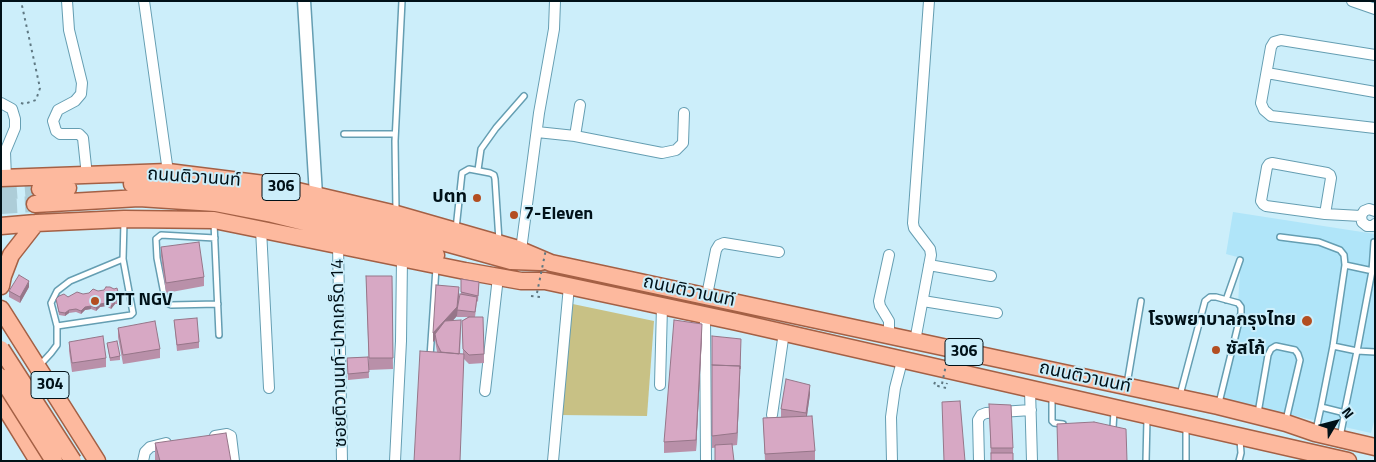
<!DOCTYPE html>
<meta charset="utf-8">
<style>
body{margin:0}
#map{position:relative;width:1376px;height:462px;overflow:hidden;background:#cceefa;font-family:"Titillium Web",sans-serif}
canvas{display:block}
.frame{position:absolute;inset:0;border:2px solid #001118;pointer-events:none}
.north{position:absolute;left:1311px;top:397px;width:50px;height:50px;-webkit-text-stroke:4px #cceefa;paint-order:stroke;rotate:53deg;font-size:14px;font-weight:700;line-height:20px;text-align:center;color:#001118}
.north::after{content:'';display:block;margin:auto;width:18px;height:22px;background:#001118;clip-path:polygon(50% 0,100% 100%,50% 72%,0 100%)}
</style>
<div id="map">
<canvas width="1376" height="462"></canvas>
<div class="frame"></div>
<div class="north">N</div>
</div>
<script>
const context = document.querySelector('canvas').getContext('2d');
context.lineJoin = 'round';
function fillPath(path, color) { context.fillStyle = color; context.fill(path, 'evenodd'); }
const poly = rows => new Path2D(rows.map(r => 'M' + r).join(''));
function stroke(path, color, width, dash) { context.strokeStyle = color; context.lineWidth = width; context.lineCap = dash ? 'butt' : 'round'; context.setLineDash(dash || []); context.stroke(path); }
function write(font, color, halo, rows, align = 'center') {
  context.font = font + ' "Titillium Web","Noto Sans Thai",sans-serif'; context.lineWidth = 4; context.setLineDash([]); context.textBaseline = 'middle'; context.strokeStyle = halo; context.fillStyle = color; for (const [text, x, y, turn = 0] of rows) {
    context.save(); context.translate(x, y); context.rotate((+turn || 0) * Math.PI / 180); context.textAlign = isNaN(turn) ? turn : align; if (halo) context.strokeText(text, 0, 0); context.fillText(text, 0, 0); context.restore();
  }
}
fillPath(poly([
 [1233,212,1375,234,1375,418,1371,433,1220,399,1241,313,1238,303,1241,258,1226,254]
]), '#b0e5f9');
fillPath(poly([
 [568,303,654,321,647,416,560,415]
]), '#c8c185');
stroke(poly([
 [1,192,40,189],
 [1,206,35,204]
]), '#adcdd8', 16, [16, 8]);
const service = poly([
 [344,134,395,134],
 [478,170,481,149,496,128,524,96],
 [396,211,395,141,402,1],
 [214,223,219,335],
 [456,229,462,173,469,169,490,173,494,175,495,179,499,241],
 [1280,237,1319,242,1340,250,1344,255,1345,265,1333,346,1321,407],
 [215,238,161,235,156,239,157,258,165,299,167,303,171,305,218,304],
 [1345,265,1373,271],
 [1226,300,1240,260],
 [57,326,51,303,57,291,70,281,123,259],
 [1333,346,1357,351,1372,271,1374,242],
 [430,357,436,268],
 [39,366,51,353,57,345,57,326,131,315,133,313,123,259,124,222],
 [1127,384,1141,301],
 [1180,395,1205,301,1210,297,1216,297,1238,303,1241,307,1241,313,1219,403],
 [1052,396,1052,421,1054,423,1063,424],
 [1258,413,1268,355,1271,349,1276,346,1295,350,1298,354,1300,360,1286,420],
 [1344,414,1357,351,1375,352],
 [1108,430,1113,428,1114,411],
 [1316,430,1321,407,1341,412,1344,417,1340,437],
 [1146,461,1147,419],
 [1186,461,1186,427],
 [1239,461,1241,453,1240,440]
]);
const minor = poly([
 [67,1,69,30,82,83,81,94,75,101,58,110,53,121,56,131,60,134,79,134,83,138,87,176],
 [144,1,168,172],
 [1352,1,1375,9],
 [1375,55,1281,40,1274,42,1271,47,1261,103,1264,110,1271,116,1375,128],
 [1267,73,1375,92],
 [1,103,12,109,15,119,15,128,5,152],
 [537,132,575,136,662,153,676,150,683,143,684,113],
 [575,136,580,105],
 [1,151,5,152,6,179],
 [1272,163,1327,173,1330,175,1331,178,1325,214,1266,206,1263,204,1261,201,1267,167,1269,164,1272,163],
 [1375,211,1369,209,1364,211,1361,216,1362,222,1367,226,1373,226,1375,224],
 [1325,214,1361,216],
 [261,229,269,388],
 [338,245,342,461],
 [521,250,539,113,554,29,555,1],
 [929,265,991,276],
 [707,295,716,250,719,245,724,243,779,252],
 [923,301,997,313],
 [705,316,706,461],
 [889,335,889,321,880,306,879,301,889,255],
 [915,341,931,255,930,249,914,228,913,223,929,1],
 [660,385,662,306],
 [1030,390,1032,461],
 [485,391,498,277],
 [772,415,784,332],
 [215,436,227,434,231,436,234,461],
 [143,461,145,452,150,447,166,443],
 [395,461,401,341,402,258],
 [553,461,569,286],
 [892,461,891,417,895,388,902,361],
 [979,461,978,420,981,415,986,413,1031,410]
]);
const tertiary = poly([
 [304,1,316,195]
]);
const primary = poly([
 [1,178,168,172,272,185,396,214,518,249,551,263,1218,406,1286,423,1315,433,1375,447],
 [132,184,178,186,247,193,381,225,511,261,541,262],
 [40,189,68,188],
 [35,204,139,198,215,203,272,214,436,255],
 [1,226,36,223,124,219,214,220,465,271,521,281,545,281,737,322,1348,461],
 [1,286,3,276,11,255,36,223],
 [1,309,97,461],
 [1,401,38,461]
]);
stroke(service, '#659eb2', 8);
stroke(minor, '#659eb2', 12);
stroke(tertiary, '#659eb2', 15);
stroke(primary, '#a46045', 19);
stroke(poly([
 [21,103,24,104,36,100,40,88,21,1],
 [531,296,541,297,541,294],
 [935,382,934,385,946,388,947,383]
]), '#5f7882', 2, [2.5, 4]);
stroke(service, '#fff', 5);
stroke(minor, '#fff', 10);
stroke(tertiary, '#fff', 12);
stroke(primary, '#fdb99e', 16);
const primaryBridge = poly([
 [1,349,73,461],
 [1,377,54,461]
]);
stroke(primaryBridge, '#a46045', 19, []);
stroke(poly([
 [537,293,546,249],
 [942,384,951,341]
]), '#5f7882', 2, [2.5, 4]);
stroke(primaryBridge, '#fdb99e', 16);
fillPath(poly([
 [161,247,204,277,204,286,166,293,161,256],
 [366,276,392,276,393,369,369,370],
 [461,279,479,282,478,302,477,301,475,317,484,354,484,363,469,364,464,359,464,366,437,352,435,340,433,342,433,333,459,296,458,309,461,294],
 [457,311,457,317,468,317,462,321,463,354,460,354,461,329,453,320,457,316],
 [29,287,20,303,9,297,9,291],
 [83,294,120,300,120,304,115,304,111,309,106,306,100,307,96,311,91,309,85,310,81,314,76,312,69,313,65,316,59,315,56,299],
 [174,320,199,342,199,348,177,351],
 [118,328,160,349,160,358,123,364,118,337],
 [702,336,696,451,664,453,664,442],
 [69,342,106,358,106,367,72,372,69,351],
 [107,343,120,356,120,360,110,361],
 [368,357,369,378,348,380,347,358],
 [712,365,740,378,737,445,712,448],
 [810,394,807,416,815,451,815,461,765,461,763,418,781,417,781,409],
 [989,404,1013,448,1013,461,991,461],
 [155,443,231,461,155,461]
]), '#b990a9');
fillPath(poly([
 [29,281,29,287,20,303,20,297],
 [459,287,459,296,457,316,436,339,435,334,435,340,433,342,433,333],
 [115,301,115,304,111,309,111,306],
 [106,303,106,306,100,307,96,311,96,308,100,304],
 [91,306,91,309,85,310,81,314,81,311,85,307],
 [69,310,69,313,65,316,65,313],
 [702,324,702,336,696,451,696,440],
 [741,339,740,378,737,445,737,433],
 [810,385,810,394,806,422,806,413]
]), '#967689');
const building = poly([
 [199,242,204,277,166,283,161,247,199,242],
 [19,275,29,281,20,297,9,291,19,275],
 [366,276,392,276,393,358,369,358,366,276],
 [461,279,479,282,478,296,461,292,461,279],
 [436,285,459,287,457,307,433,333,436,285],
 [106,287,110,287,114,289,117,288,120,300,115,301,111,306,106,303,100,304,96,308,91,306,85,307,81,311,76,309,69,310,65,313,59,312,56,299,59,296,64,294,68,297,77,292,83,294,89,293,93,289,98,291,104,290,106,287],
 [460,294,477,297,475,312,457,310,460,294],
 [469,317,483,317,484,354,469,355,463,349,462,321,469,317],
 [197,318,199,342,177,345,174,320,197,318],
 [461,320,459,354,441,352,437,344,435,334,445,321,461,320],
 [674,320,702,324,696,440,664,442,674,320],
 [155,321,160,349,123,355,118,328,155,321],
 [103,336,106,358,72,363,69,342,103,336],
 [712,336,741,339,740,369,740,366,712,365,712,336],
 [117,341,120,356,110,358,107,343,117,341],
 [420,351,464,354,460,461,414,461,420,351],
 [368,357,369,372,348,374,347,358,368,357],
 [712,365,740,366,737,433,712,436,712,365],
 [786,379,810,385,806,413,781,409,786,379],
 [960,401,965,461,944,461,942,402,960,401],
 [989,404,1011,405,1013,448,991,448,989,404],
 [812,416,815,451,765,454,763,418,812,416],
 [1094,422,1126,429,1127,461,1058,461,1057,424,1094,422],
 [226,433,231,461,160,461,155,443,226,433],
 [732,444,734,461,715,461,715,445,732,444],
 [991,453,1013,453,1013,461,991,461,991,453]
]);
fillPath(building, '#d7a8c4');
stroke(building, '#967689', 1);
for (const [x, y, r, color] of [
 [477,198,5,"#b34e21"],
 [514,215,5,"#b34e21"],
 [95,301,5,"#b34e21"],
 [1307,321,6,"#b34e21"],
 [1216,350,5,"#b34e21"]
]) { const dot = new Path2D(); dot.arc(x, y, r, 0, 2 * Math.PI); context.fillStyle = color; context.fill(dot); stroke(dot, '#cceefa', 2); }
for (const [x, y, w] of [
 [281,187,38],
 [964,352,38],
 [50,385,38]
]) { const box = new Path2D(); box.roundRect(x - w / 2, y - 13.5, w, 27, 4); context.fillStyle = '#cceefa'; context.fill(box); stroke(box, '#001118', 1); }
write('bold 16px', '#001118', null, [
 ["306",281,187],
 ["306",964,352],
 ["304",50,385]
]);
write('18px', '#001118', '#cceefa', [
 ["ถนนติวานนท์",194,178,4],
 ["ถนนติวานนท์",689,292,12],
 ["ซอยติวานนท์-ปากเกร็ด 14",340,353,-91],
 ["ถนนติวานนท์",1085,378,12]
]);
write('bold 18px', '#001118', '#cceefa', [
 ["ปตท",467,198,"right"],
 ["7-Eleven",524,215],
 ["PTT NGV",105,301],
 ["โรงพยาบาลกรุงไทย",1296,321,"right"],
 ["ซัสโก้",1226,350]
], 'left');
</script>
